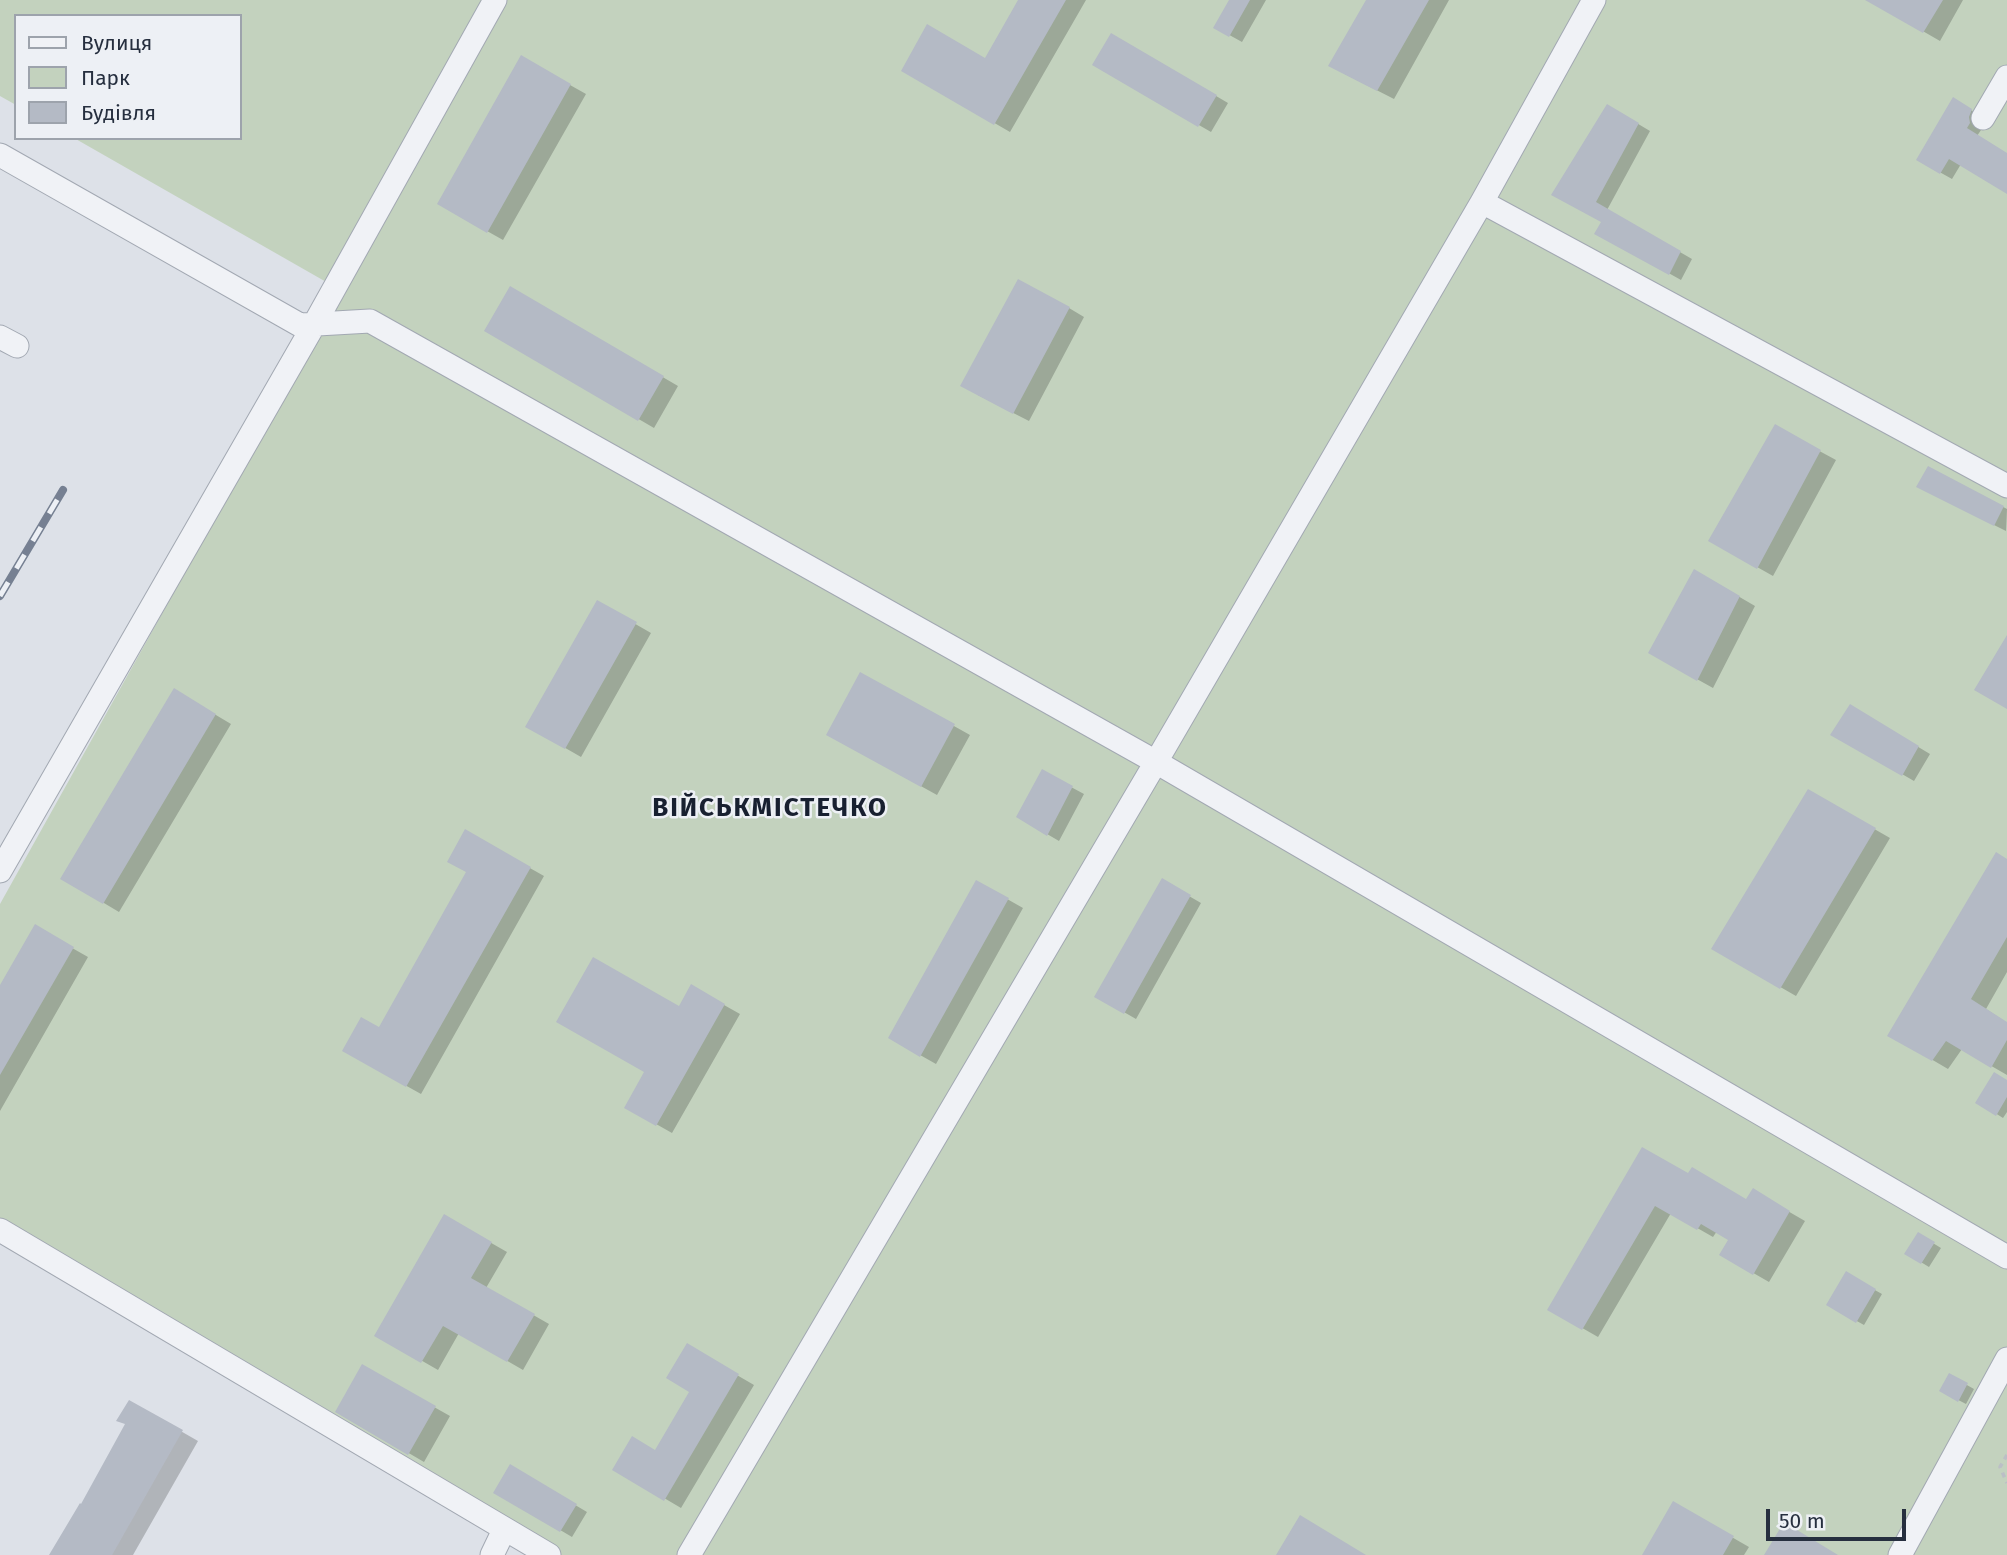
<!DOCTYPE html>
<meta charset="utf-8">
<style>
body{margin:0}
#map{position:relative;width:2007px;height:1555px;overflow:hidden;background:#dde1e8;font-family:"Fira Sans",sans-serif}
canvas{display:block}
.legend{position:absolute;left:14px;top:14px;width:228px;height:126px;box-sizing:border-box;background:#edf0f5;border:2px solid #9da3ac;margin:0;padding:9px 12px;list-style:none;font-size:21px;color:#262f3f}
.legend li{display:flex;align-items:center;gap:14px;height:35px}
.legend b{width:35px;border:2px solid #9da3ac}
.scale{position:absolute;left:1766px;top:1509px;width:140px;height:32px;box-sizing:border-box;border:4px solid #262f3f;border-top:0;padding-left:9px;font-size:21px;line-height:24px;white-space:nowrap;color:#262f3f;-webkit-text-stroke:5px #edf0f5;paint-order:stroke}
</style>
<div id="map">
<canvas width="2007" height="1555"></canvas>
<ul class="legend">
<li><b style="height:9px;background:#f0f2f6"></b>Вулиця</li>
<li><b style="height:19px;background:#c3d2be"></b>Парк</li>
<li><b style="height:19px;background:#b4bac5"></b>Будівля</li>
</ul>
<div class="scale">50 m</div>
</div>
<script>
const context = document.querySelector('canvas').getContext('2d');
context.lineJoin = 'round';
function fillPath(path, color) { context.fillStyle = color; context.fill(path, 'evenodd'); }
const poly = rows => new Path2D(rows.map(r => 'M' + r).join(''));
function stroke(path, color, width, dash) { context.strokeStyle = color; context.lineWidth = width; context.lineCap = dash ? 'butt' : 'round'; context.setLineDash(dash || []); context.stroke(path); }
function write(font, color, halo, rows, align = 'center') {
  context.font = font + ' "Fira Sans",sans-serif'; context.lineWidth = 5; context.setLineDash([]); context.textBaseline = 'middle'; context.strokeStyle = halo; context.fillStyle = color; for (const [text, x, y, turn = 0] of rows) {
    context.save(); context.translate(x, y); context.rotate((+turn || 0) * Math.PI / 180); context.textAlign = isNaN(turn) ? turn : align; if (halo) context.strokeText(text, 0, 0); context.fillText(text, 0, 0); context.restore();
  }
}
fillPath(poly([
 [0,0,2007,0,2007,1555,550,1555,0,1223,0,904,342,291,74,138,240,138,240,16,16,16,16,105,0,96]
]), '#c3d2be');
fillPath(poly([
 [1020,0,1086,0,1010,132,903,70,986,60],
 [1231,0,1266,0,1242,42,1215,27],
 [1368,0,1449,0,1394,99,1345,74],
 [1869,0,1963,0,1940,41],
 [1112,35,1228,103,1211,132,1095,65],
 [522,58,586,94,503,240,439,204],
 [1953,100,1983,117,1980,124,1981,130,1977,136,2007,154,2007,192,1961,164,1952,179,1918,160],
 [1608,106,1650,131,1607,210,1692,259,1681,280,1597,233,1603,221,1564,201],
 [510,288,678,386,654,428,486,330],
 [1069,308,1084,317,1029,421,978,395],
 [1775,427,1836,460,1773,576,1711,541],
 [1929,468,2007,509,2006,531,1930,493],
 [1695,571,1755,606,1713,688,1650,653],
 [597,602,651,633,581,757,527,726],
 [861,674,970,735,937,795,843,743],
 [174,690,231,724,119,912,62,878],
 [1850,706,1930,754,1914,781,1833,734],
 [1043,772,1084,794,1059,841,1018,817],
 [1808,791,1890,838,1796,996,1714,949],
 [466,832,544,876,421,1094,344,1051,379,1029,469,872],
 [2007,861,2007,972,1986,1009,2007,1023,2007,1075,1962,1049,1948,1069,1890,1035],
 [1163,881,1201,903,1136,1019,1096,996],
 [977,882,1023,908,936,1064,890,1038],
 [35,927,88,957,0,1111,0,988],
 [692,987,740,1014,672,1133,626,1107],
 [2007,1082,2007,1112,2003,1118,1978,1102],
 [1643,1149,1689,1176,1747,1201,1753,1191,1805,1221,1769,1282,1722,1255,1731,1239,1717,1231,1713,1237,1671,1213,1598,1337,1549,1309],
 [444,1216,507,1252,486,1288,549,1324,523,1370,459,1333,438,1370,377,1335],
 [1918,1234,1941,1248,1929,1267,1906,1253],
 [1846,1274,1882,1294,1864,1325,1828,1305],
 [687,1346,754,1385,681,1508,615,1469,656,1452,692,1391],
 [363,1367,450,1416,424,1462,337,1411],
 [1949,1375,1974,1389,1966,1404,1941,1391],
 [130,1402,198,1441,133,1555,51,1555,82,1506,127,1425],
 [511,1467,587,1512,572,1537,496,1492],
 [1674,1504,1749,1547,1744,1555,1644,1555]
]), '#0003');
fillPath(poly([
 [1018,0,1066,0,994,125,901,71,927,24,985,58],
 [1229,0,1250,0,1229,37,1213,28],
 [1366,0,1429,0,1377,91,1328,66],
 [1865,0,1943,0,1923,33],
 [1111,33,1217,95,1198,127,1092,65],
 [521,55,571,84,487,233,437,204],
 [1953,97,1972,109,1969,117,1970,123,1967,128,2007,153,2007,194,1949,159,1940,174,1916,160],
 [1607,104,1639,123,1596,202,1681,251,1669,275,1594,234,1601,222,1551,195],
 [1018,279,1070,307,1013,414,960,386],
 [510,286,664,376,638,421,484,331],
 [1775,424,1821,450,1757,569,1708,541],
 [1928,466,2004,506,1994,526,1916,487],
 [1694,569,1740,596,1697,681,1648,653],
 [597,600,637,622,565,749,525,727],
 [2007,635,2007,709,1974,690],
 [860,672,955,724,921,787,826,735],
 [174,688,216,714,103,904,60,879],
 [1850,704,1919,746,1902,776,1830,735],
 [1042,769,1073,786,1047,836,1016,817],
 [1808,789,1876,828,1780,989,1711,949],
 [465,829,531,867,406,1087,342,1051,361,1017,379,1027,466,872,447,862],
 [1996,852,2007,859,2007,937,1971,999,2007,1022,2007,1040,1991,1068,1946,1041,1932,1061,1887,1036],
 [1162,878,1191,895,1124,1014,1094,997],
 [976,880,1009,898,920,1057,888,1038],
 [35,924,74,947,0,1075,0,985],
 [593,957,679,1006,691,984,725,1004,656,1126,624,1108,644,1072,556,1022],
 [1994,1072,2007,1080,2007,1097,1996,1116,1975,1103],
 [1642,1147,1688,1173,1692,1167,1746,1199,1753,1188,1790,1211,1753,1275,1719,1255,1728,1240,1701,1224,1697,1230,1655,1206,1582,1330,1547,1310],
 [444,1214,492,1242,471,1278,535,1314,507,1362,443,1326,421,1363,374,1336],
 [1918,1232,1935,1242,1921,1264,1904,1254],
 [1846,1271,1876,1289,1856,1323,1826,1305],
 [687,1343,739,1374,664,1501,612,1470,632,1436,655,1450,689,1392,666,1378],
 [362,1364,436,1406,408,1455,335,1412],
 [1949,1373,1968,1383,1958,1402,1939,1391],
 [129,1400,183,1430,112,1555,49,1555,80,1503,81,1504,125,1424,116,1421],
 [510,1464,577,1504,560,1532,493,1493],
 [1673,1501,1734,1536,1723,1555,1642,1555],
 [1300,1515,1366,1555,1276,1555],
 [1784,1522,1838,1555,1764,1555]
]), '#b4bac5');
const minor = poly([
 [1983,118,2007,77],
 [0,155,300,325,370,321,1156,762,2007,1257],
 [1482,202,2007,486],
 [0,337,17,346],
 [0,871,315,323,495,0],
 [0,1230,549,1555],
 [492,1555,504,1530],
 [689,1555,1156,762,1482,202,1594,0],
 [1900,1555,2007,1359]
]);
stroke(minor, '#a2a8b2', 25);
stroke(poly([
 [2007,1455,2000,1467,2007,1483]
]), '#bbbfc6', 3.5, [5, 5]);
stroke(minor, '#f0f2f6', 23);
const rail = poly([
 [0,596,63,490]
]);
stroke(rail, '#768092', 8);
stroke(rail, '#edf0f5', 5, [16]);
context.letterSpacing = '2px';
write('bold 26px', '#182030', '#edf0f5', [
 ["ВІЙСЬКМІСТЕЧКО",770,809]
]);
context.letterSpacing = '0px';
</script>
